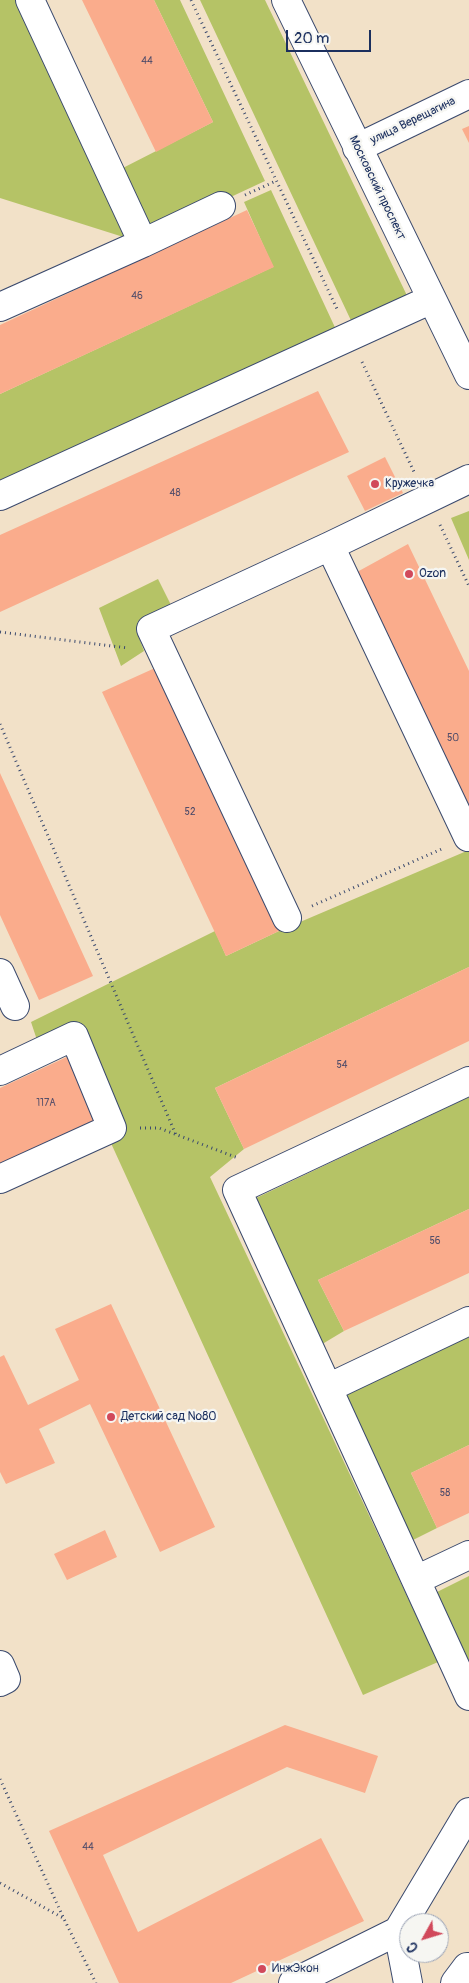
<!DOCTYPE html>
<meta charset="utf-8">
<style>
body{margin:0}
#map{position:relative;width:469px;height:1983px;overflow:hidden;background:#f2e1c8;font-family:Pangolin,sans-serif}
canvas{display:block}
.north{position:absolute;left:399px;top:1913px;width:50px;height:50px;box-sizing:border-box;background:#f6f6f2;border:1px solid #9ea6b7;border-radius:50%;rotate:231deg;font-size:14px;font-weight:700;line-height:20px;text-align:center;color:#1b2f5e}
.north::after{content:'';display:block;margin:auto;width:18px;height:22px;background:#d1495b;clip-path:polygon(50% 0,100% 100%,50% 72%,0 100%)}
.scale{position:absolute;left:286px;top:30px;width:85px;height:22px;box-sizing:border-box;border:2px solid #1b2f5e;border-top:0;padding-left:6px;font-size:15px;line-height:18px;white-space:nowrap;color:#1b2f5e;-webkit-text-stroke:4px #f6f6f2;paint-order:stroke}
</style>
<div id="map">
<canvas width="469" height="1983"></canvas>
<div class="north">С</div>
<div class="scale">20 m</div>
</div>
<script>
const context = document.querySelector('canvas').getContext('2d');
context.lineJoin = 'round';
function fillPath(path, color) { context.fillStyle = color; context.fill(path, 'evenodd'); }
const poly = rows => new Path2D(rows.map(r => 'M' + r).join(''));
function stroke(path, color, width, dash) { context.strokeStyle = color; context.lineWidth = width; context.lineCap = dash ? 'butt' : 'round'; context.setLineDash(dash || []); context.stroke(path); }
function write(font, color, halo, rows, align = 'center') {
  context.font = font + ' Pangolin,sans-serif'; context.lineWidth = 4.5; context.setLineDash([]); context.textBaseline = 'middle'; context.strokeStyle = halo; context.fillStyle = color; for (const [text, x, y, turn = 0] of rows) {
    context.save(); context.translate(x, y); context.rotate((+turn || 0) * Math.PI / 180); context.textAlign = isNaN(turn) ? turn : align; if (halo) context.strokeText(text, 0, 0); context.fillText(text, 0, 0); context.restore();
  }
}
fillPath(poly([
 [0,0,25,0,136,241,0,198],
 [154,0,180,0,265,181,145,237,115,172,213,122],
 [200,0,265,0,412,306,355,329],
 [271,190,339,336,0,491,0,394,273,267,244,202],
 [469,511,469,560,451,518],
 [158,579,175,613,136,630,144,651,121,666,99,608],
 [469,850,469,967,215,1088,244,1149,210,1177,438,1662,363,1695,110,1141,76,1031,39,1046,31,1022,215,931,226,956,279,931],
 [469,1097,469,1209,318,1280,344,1331,319,1346,254,1199],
 [469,1333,469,1445,411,1473,437,1528,411,1541,343,1393],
 [469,1576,469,1661,437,1592]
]), '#b5c366');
fillPath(poly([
 [82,0,154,0,213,122,156,152],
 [469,126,469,143,462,129],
 [247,210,274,267,0,394,0,325],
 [318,391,349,452,0,612,0,535],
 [385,457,403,493,365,511,347,476],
 [408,544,469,671,469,805,357,572],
 [155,668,279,931,226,956,102,692],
 [0,773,93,976,39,1000,0,915],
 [469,967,469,1041,244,1149,215,1088],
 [71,1055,98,1119,0,1164,0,1088],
 [469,1209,469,1273,344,1331,318,1280],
 [111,1304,215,1527,160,1552,90,1404,39,1429,55,1463,6,1484,0,1472,0,1357,4,1355,28,1405,79,1380,55,1329],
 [469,1445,469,1513,437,1528,411,1473],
 [105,1530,117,1557,67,1580,54,1554],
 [285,1725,378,1756,365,1793,287,1767,103,1855,138,1932,321,1838,364,1921,231,1983,119,1983,49,1831]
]), '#faac8c');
const minor = poly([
 [286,0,469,375],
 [357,148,469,94],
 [143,243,221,206],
 [0,307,143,243,30,0],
 [0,496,432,299],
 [330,546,468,837],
 [287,918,151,629,330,546,469,479],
 [0,973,15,1006],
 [0,1071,74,1036,112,1128,0,1179],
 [469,1081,237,1190,469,1696],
 [328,1388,469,1321],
 [416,1580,469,1555],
 [0,1665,6,1679,0,1682],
 [398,1931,408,1983],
 [293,1983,398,1931,469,1812],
 [455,1983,467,1967,469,1968]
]);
stroke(minor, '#3b4a6e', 30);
stroke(poly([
 [191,0,338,311],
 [245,195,276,181],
 [362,362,415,474],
 [440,525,469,586],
 [0,632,128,648],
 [0,724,176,1135],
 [312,906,444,848],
 [140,1128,159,1128,238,1158],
 [0,1779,64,1919,96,1983],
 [0,1883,63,1918]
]), '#3b4a6e', 3, [1, 4]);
stroke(minor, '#fff', 28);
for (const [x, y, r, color] of [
 [375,484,5,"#d1495b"],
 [409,574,5,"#d1495b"],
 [111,1417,5,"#d1495b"],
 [262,1969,5,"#d1495b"]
]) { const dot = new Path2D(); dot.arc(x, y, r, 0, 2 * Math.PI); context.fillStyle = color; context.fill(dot); stroke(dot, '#f6f6f2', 2); }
write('10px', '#534e6a', null, [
 ["44",147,61],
 ["46",137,296],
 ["48",175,493],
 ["50",453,738],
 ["52",190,812],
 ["54",342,1065],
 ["117А",46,1103],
 ["56",435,1241],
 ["58",445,1493],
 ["44",88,1847]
]);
write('12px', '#1b2f5e', '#f6f6f2', [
 ["улица Верещагина",413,121,-26],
 ["Московский проспект",377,188,64]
]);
write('12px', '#1b2f5e', '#f6f6f2', [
 ["Кружечка",385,484],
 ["Ozon",419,574],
 ["Детский сад №80",121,1417],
 ["ИнжЭкон",272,1969]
], 'left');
</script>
